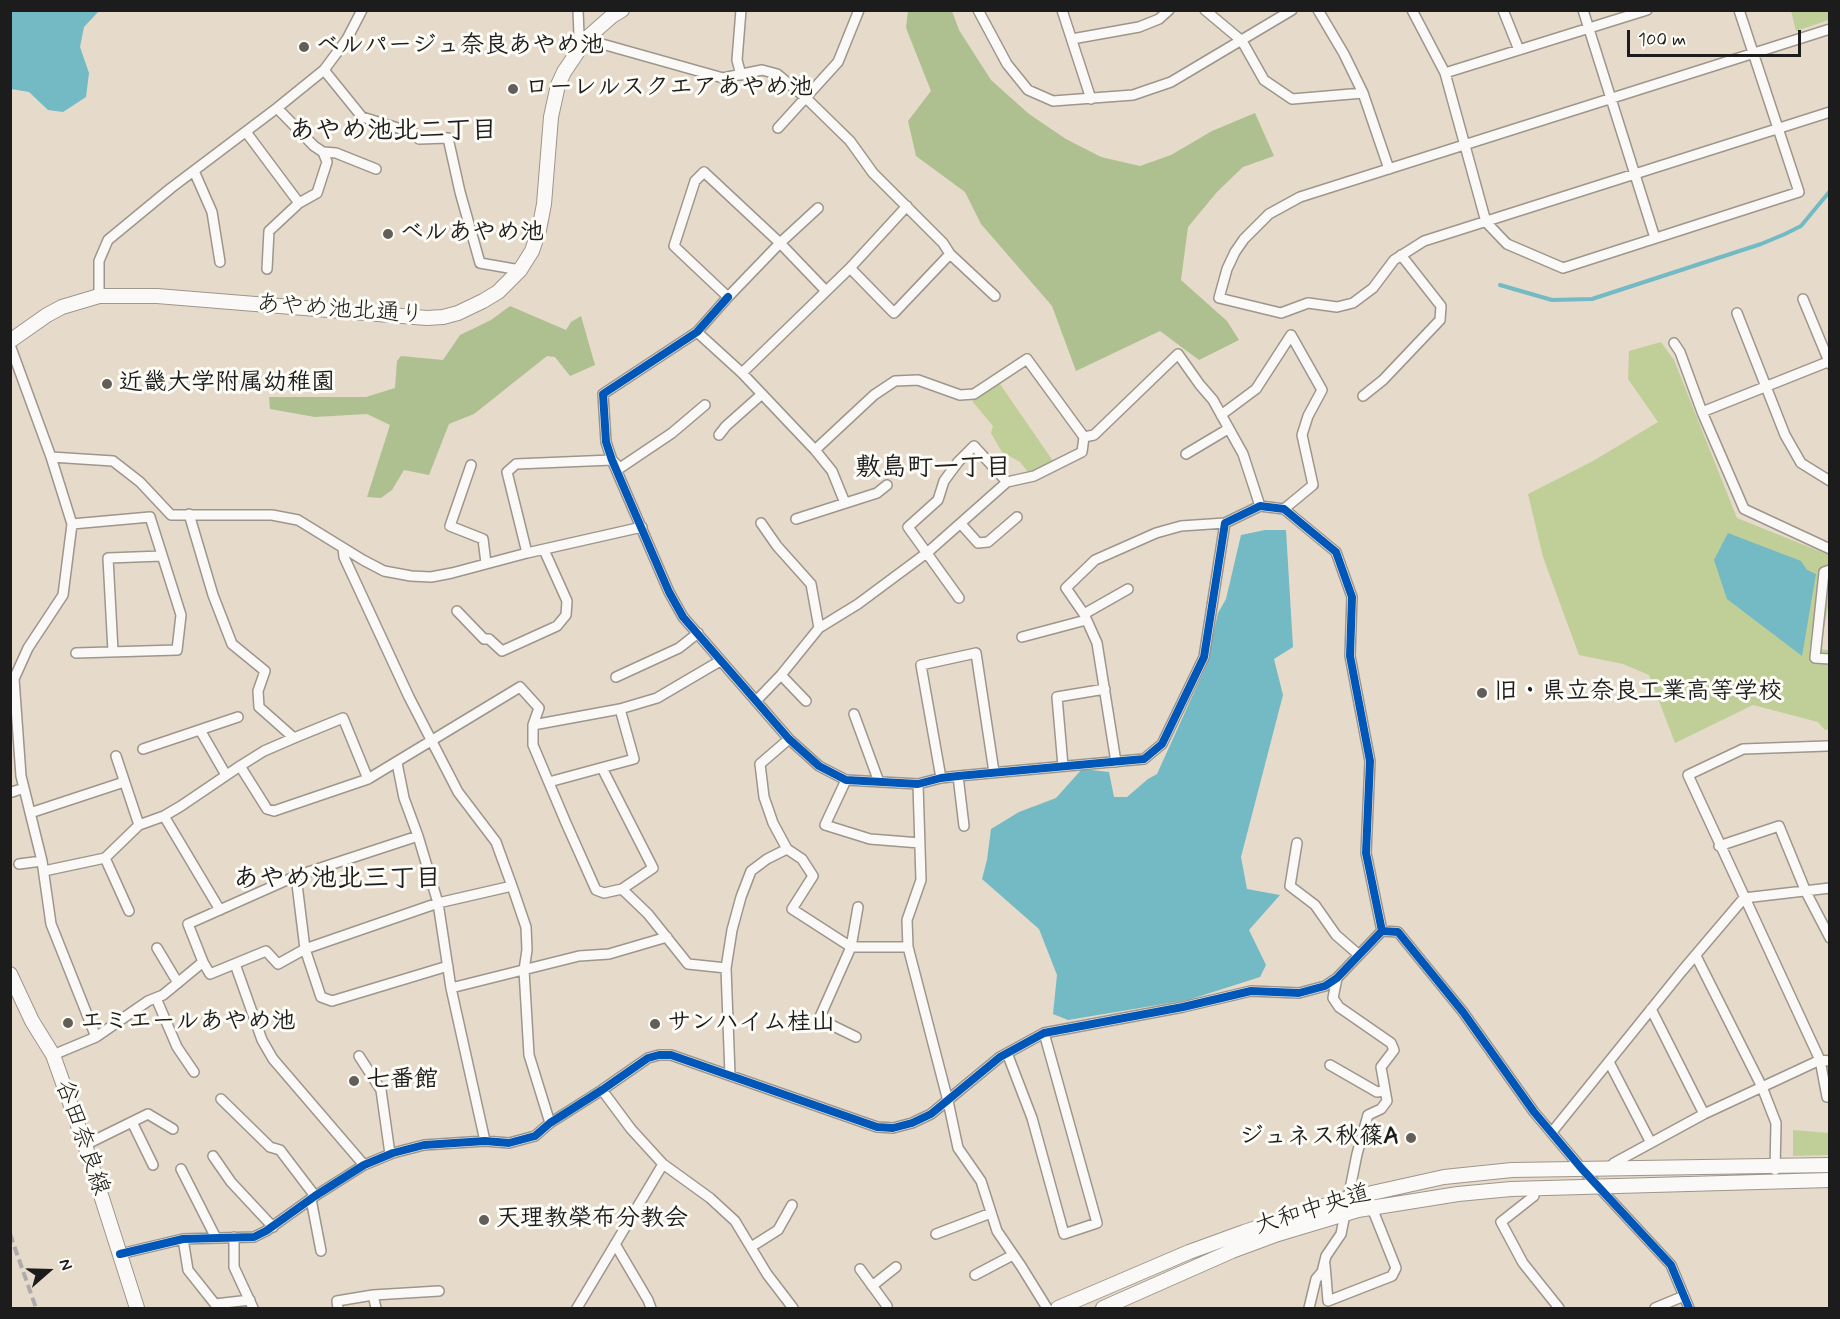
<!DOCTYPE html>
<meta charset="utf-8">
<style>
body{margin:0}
#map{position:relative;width:1840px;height:1319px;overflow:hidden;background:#e6daca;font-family:Mynerve,sans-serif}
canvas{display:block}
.frame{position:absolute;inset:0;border:12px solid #1c1c1c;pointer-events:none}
.north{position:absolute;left:18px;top:1241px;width:60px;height:60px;-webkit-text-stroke:4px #fdfcf7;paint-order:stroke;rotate:70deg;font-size:16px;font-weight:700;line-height:24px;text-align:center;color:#1c1c1c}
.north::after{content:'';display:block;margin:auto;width:21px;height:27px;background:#1c1c1c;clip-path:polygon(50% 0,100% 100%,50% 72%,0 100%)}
.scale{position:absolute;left:1627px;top:30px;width:174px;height:27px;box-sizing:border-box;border:3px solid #1c1c1c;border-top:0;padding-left:8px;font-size:18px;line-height:21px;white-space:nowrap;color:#1c1c1c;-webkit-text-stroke:4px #fdfcf7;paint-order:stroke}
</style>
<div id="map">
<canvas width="1840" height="1319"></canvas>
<div class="frame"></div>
<div class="north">N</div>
<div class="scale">100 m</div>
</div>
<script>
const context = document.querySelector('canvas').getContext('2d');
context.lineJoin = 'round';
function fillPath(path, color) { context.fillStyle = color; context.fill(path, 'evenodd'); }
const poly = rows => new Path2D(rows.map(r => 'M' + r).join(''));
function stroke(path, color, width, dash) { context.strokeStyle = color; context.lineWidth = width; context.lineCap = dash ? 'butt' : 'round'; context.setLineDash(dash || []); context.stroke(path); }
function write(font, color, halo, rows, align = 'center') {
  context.font = font + ' Mynerve,"Klee One",sans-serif'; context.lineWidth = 6; context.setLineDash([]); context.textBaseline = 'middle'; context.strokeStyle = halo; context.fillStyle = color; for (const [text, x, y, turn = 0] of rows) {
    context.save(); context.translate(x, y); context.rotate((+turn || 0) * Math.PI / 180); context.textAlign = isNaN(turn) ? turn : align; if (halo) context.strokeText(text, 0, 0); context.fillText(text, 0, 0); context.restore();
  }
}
fillPath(poly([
 [1791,11,1829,11,1829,20,1796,31],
 [1661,342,1674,360,1737,518,1829,555,1829,602,1820,649,1829,650,1829,729,1825,730,1818,722,1753,705,1675,743,1649,675,1623,664,1579,655,1543,557,1528,494,1593,461,1658,422,1628,379,1629,351],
 [1000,384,1053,461,1029,473,1020,462,1002,452,991,433,993,426,972,401],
 [1793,1130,1829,1133,1829,1155,1793,1156]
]), '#c0ce97');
fillPath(poly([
 [908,11,952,11,959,30,991,80,1029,114,1066,139,1101,157,1140,166,1171,155,1212,131,1255,113,1274,156,1243,167,1217,192,1188,227,1181,280,1227,321,1239,340,1199,360,1160,331,1076,371,1052,306,981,224,965,192,916,156,908,121,931,91,906,28],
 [510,306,566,330,571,322,581,316,595,365,570,376,555,357,547,356,474,414,449,424,429,475,404,470,392,490,381,498,367,497,390,425,367,414,315,417,270,409,269,397,366,397,395,388,397,361,401,356,443,360,460,335,491,320]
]), '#aec090');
fillPath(poly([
 [11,10,99,11,84,27,80,47,89,73,86,97,63,112,48,110,29,92,11,89],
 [1265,530,1286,530,1293,647,1274,659,1283,695,1241,857,1247,889,1280,895,1249,930,1266,965,1260,977,1188,1000,1068,1020,1053,1014,1057,975,1039,929,982,879,987,860,991,829,1019,812,1056,798,1082,769,1109,772,1114,797,1127,797,1148,779,1157,774,1206,666,1218,613,1226,599,1241,535],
 [1728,533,1801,561,1807,570,1816,574,1802,656,1727,599,1714,560]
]), '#73bac4');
stroke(poly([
 [1500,285,1552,300,1592,299,1761,244,1785,234,1801,226,1830,191]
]), '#73bac4', 4);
const street = poly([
 [578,10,579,35,595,42,723,78,762,70,777,74,805,97,850,141,873,173,943,243,950,254,995,296],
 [978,10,1007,64,1028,90,1053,101,1133,95,1171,82,1292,10],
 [1062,10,1091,99],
 [1205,10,1242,41,1264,80,1292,99,1363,93],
 [1318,10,1344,54,1363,93,1389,169],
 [1412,10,1445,73,1486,222,1507,244,1563,268,1799,192,1739,10],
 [1503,10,1519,50],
 [1583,10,1655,238],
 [1830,29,1300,197,1269,214,1244,239,1235,252,1227,269,1219,298,1281,313,1308,303,1337,307,1353,303,1373,288,1394,260,1424,241,1830,112],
 [1072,39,1139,27,1159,19,1169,10],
 [324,70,362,117,414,133,419,139,448,138,460,192,480,263,520,270],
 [1445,73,1647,10],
 [741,75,737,60,741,10],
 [277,108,314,146,323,152,336,153,376,169],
 [778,128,838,62,859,10],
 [246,132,299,203],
 [194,171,212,212,220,262],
 [818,208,780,243,728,297,674,246,695,181,704,172,780,243,826,291],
 [850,268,894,313,950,254],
 [267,269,269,231,299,203,317,193,327,162,323,152],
 [99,296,99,261,108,240,171,188,277,108,324,70,347,39,362,10],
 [728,297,697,332,603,394,606,442,612,460,669,592,683,617,789,739,819,766,846,780,918,784,941,778,958,776,1144,759,1162,744,1204,657,1225,523,1260,506,1284,509,1336,552,1352,597,1350,656,1370,761,1366,853,1382,931],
 [1803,299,1830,364],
 [1737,313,1785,435,1801,463,1830,481],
 [697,332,742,373,815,450,874,395,895,381,918,380,960,395,974,394,1027,359,1084,437],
 [1674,343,1680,352,1702,412,1744,509,1830,549],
 [10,345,51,457,72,524,63,595,28,648,14,679,21,776,42,861,51,924,96,1037],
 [742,373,850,268,907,206],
 [1363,396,1383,380,1440,320,1441,306,1401,255],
 [1702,412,1830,361],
 [1221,415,1256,389,1291,335,1322,390,1308,416,1302,435,1313,485,1284,509],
 [719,435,726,426,762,394],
 [815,450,832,471,845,503],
 [1186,454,1228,429],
 [51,457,113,461,140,482,171,515,272,515,298,520,363,560,384,571,411,576,431,577,452,573,527,553,642,527],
 [471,465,450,526,483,539,486,563],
 [189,514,213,595,232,644,265,671,258,691,259,707,294,738,264,751,240,766],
 [796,519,877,493,887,485],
 [761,523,777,546,811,584,819,628],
 [72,524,150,517,181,615,177,650,76,653],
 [961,524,978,543,988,542,1017,517],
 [343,548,344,557,409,697,458,792,496,842,512,886,526,927,527,950,524,970,529,1055,550,1123],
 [527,553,507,472,516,464,612,460,620,468,672,433,705,405],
 [1830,570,1824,572,1815,658,1830,659],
 [959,598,908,527,938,500,944,481,958,462,974,446,1007,482],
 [457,611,484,639,489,639,502,651,557,626,566,615,567,601,544,550],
 [1084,614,1128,589],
 [1022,637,1086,620],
 [113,651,108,558,162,556],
 [781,675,806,701],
 [616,677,679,648,698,633],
 [756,701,781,675,819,628,858,604,928,552,1007,482,1034,476,1082,452,1084,437,1094,435,1178,354,1200,385,1213,400,1243,454,1260,506],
 [854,714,879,782],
 [533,725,620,709,657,698,720,661],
 [200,730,226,775],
 [294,738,343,718,368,779],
 [1827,746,1743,749,1688,775,1820,1060,1827,1097,1830,1097],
 [143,749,238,717],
 [116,756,139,825],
 [1116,762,1097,643,1084,614,1066,588,1095,560,1156,533,1181,526,1225,523],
 [397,763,404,798,418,836,438,903,451,988,485,1141],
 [1063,766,1057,697,1105,689],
 [602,768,653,868,622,889],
 [958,776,964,826],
 [941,778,921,665,976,653,994,772],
 [846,780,825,825,870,839,920,843],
 [549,782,634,759,620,709],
 [918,784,921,880,907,920,908,947,948,1101,958,1148,981,1181,997,1231,1021,1266,1047,1308],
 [10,791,12,792,24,788],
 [30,813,124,782],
 [164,816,220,910],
 [1297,843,1290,886,1315,905,1336,935,1359,955],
 [1719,846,1779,826,1806,892,1830,938],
 [787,849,802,859,813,876,792,909,851,947,908,947],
 [105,858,129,911],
 [19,864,42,861],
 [44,871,105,858,139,825,164,816,181,806,240,766,267,809,274,811,368,779,520,687,539,708,533,725,533,745,566,823,596,890,604,893,622,889,648,914,688,964,726,968],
 [296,876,305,949,321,997,332,1001,448,966],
 [157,948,178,983],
 [1696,956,1762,1087,1776,1123,1775,1170],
 [203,962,188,924,296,876,418,836],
 [235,964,262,1040,273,1059,364,1165],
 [451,988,579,956,609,954,667,937],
 [156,998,177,1047,194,1072],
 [1651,1009,1704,1114],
 [856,1037,819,1019,851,947,858,907],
 [1007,1053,1032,1118,1064,1234,1097,1223,1044,1033],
 [53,1055,96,1037,148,1001,163,995,203,962,210,974,266,951,278,964,305,949,438,903,512,886],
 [359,1056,381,1090,390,1154],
 [1609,1062,1651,1143],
 [1330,1065,1377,1092,1384,1091],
 [730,1075,726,968,732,930,741,897,751,871,767,859,787,849,773,823,764,797,760,764,789,739],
 [602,1090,631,1129,663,1164,710,1198,735,1221,767,1274,793,1308],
 [221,1099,270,1147,280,1150,315,1196],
 [132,1122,153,1165],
 [1552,1132,1682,971,1744,898,1830,888],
 [85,1145,148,1114,173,1129],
 [213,1156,231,1182,273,1227],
 [1609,1168,1614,1163,1704,1114,1820,1060,1830,1061],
 [181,1169,216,1238],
 [1533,1188,1534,1196,1501,1222,1523,1263,1559,1308],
 [311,1199,321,1251],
 [936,1234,991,1213],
 [234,1237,234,1267,253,1308],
 [183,1239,188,1270,215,1304,250,1300],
 [615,1244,648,1300,651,1308],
 [751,1247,778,1230,792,1205],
 [120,1254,183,1239,254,1237,266,1231,315,1196,364,1165,393,1153,424,1145,485,1141,509,1143,535,1136,550,1123,602,1090,648,1058,659,1055,671,1055,877,1127,893,1128,912,1123,931,1114,1000,1057,1044,1033,1183,1007,1251,991,1299,993,1325,986,1337,978,1382,931,1398,932,1463,1012,1534,1112,1582,1169,1671,1265,1689,1308],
 [1325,1265,1328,1301,1392,1276,1396,1268,1372,1208],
 [860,1269,887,1306,886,1308],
 [975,1275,1013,1255],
 [872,1286,896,1267],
 [373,1295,376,1308],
 [338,1308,337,1301,373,1295,439,1291],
 [577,1308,663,1164],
 [1309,1308,1316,1279,1322,1272,1326,1256,1341,1234,1357,1154,1368,1115,1381,1109,1387,1101,1381,1067,1394,1050,1391,1043,1339,1007,1333,998,1337,978],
 [1655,1308,1684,1296]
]);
const secondary = poly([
 [10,341,47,315,62,307,99,296,157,296,427,318,443,317,458,313,483,301,498,292,520,270,532,251,539,230,544,204,551,117,558,85,564,72,587,38,612,16,622,10],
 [10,974,32,1021,53,1055,85,1145,137,1308],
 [1058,1308,1189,1252,1244,1232,1345,1199,1444,1177,1512,1170,1830,1165],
 [1103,1308,1232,1251,1278,1234,1358,1210,1458,1194,1511,1189,1830,1180]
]);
stroke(street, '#9d968c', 12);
stroke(secondary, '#9d968c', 16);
stroke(street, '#fbf9f7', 9);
stroke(secondary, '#fbf9f7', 14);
stroke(poly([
 [10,1234,36,1308]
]), '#aeacaa', 4, [9, 4.5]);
stroke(poly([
 [728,297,697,332,603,394,606,442,612,460,669,592,683,617,789,739,819,766,846,780,918,784,941,778,958,776,1144,759,1162,744,1204,657,1225,523,1260,506,1284,509,1336,552,1352,597,1350,656,1370,761,1366,853,1382,931],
 [120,1254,183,1239,254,1237,266,1231,315,1196,364,1165,393,1153,424,1145,485,1141,509,1143,535,1136,550,1123,602,1090,648,1058,659,1055,671,1055,877,1127,893,1128,912,1123,931,1114,1000,1057,1044,1033,1183,1007,1251,991,1299,993,1325,986,1337,978,1382,931,1398,932,1463,1012,1534,1112,1582,1169,1671,1265,1689,1308]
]), '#0057b8', 8);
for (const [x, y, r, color] of [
 [304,47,6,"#635e59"],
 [513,89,6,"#635e59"],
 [388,234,6,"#635e59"],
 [107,384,6,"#635e59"],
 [1482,693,6,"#635e59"],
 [68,1023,6,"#635e59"],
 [655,1024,6,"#635e59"],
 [354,1081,6,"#635e59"],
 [1411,1138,6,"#635e59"],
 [484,1220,6,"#635e59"]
]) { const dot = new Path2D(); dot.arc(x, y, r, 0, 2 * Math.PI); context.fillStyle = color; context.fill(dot); stroke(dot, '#fdfcf7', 2); }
write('bold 24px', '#1c1c1c', '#fdfcf7', [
 ["ベルパージュ奈良あやめ池",316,47],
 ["ローレルスクエアあやめ池",525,89],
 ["ベルあやめ池",400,234],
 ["近畿大学附属幼稚園",119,384],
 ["旧・県立奈良工業高等学校",1494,693],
 ["エミエールあやめ池",80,1023],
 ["サンハイム桂山",667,1024],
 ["七番館",366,1081],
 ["ジュネス秋篠A",1399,1138,"right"],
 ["天理教榮布分教会",496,1220]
], 'left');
write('24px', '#1c1c1c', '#fdfcf7', [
 ["あやめ池北通り",340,311,4],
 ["谷田奈良線",81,1138,71],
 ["大和中央道",1313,1211,-17]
]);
write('bold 26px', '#1c1c1c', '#fdfcf7', [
 ["あやめ池北二丁目",393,133],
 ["敷島町一丁目",933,470],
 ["あやめ池北三丁目",337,881]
]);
</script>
